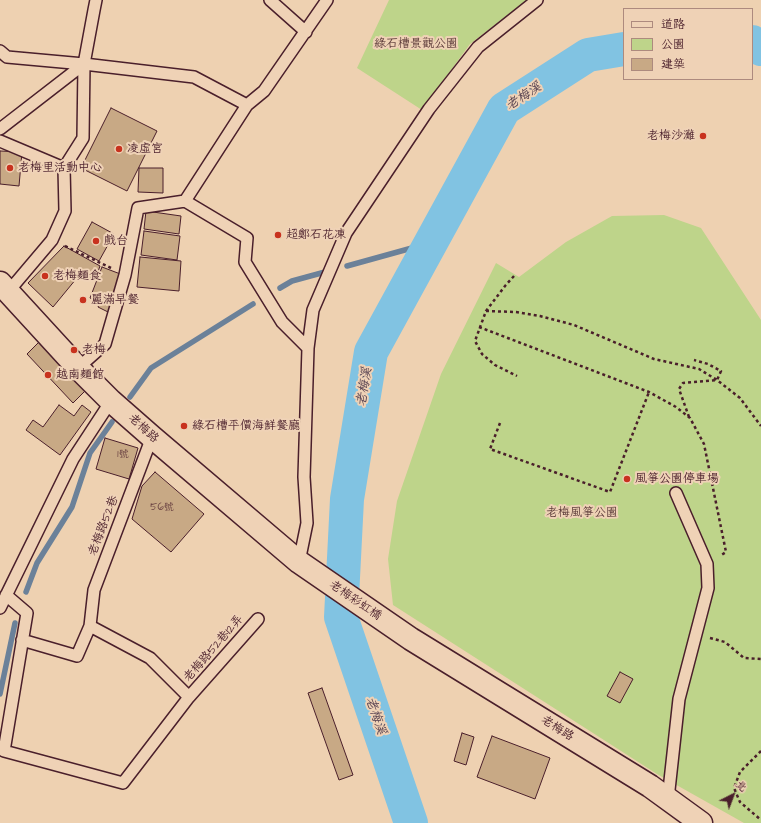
<!DOCTYPE html>
<meta charset="utf-8">
<style>
body{margin:0}
#map{position:relative;width:761px;height:823px;overflow:hidden;background:#eed1b1;font-family:"Architects Daughter","LXGW WenKai TC",sans-serif}
canvas{display:block}
.legend{position:absolute;left:623px;top:8px;width:130px;height:72px;box-sizing:border-box;background:#efd2b6;border:1px solid #ad8a7e;margin:0;padding:5px 7px;list-style:none;font-size:12px;color:#4a1f2b}
.legend li{display:flex;align-items:center;gap:8px;height:20px}
.legend b{width:20px;border:1px solid #ad8a7e}
.north{position:absolute;left:713px;top:775px;width:40px;height:40px;-webkit-text-stroke:3px #efd2b6;paint-order:stroke;rotate:42deg;font-size:11px;font-weight:700;line-height:16px;text-align:center;color:#4a1f2b}
.north::after{content:'';display:block;margin:auto;width:14px;height:18px;background:#4a1f2b;clip-path:polygon(50% 0,100% 100%,50% 72%,0 100%)}
</style>
<div id="map">
<canvas width="761" height="823"></canvas>
<ul class="legend">
<li><b style="height:5px;background:#efd2b6"></b>道路</li>
<li><b style="height:11px;background:#bed48a"></b>公園</li>
<li><b style="height:11px;background:#c8a985"></b>建築</li>
</ul>
<div class="north">北</div>
</div>
<script>
const context = document.querySelector('canvas').getContext('2d');
context.lineJoin = 'round';
function fillPath(path, color) { context.fillStyle = color; context.fill(path, 'evenodd'); }
const poly = rows => new Path2D(rows.map(r => 'M' + r).join(''));
function stroke(path, color, width, dash) { context.strokeStyle = color; context.lineWidth = width; context.lineCap = dash ? 'butt' : 'round'; context.setLineDash(dash || []); context.stroke(path); }
function write(font, color, halo, rows, align = 'center') {
  context.font = font + ' "Architects Daughter","LXGW WenKai TC",sans-serif'; context.lineWidth = 4; context.setLineDash([]); context.textBaseline = 'middle'; context.strokeStyle = halo; context.fillStyle = color; for (const [text, x, y, turn = 0] of rows) {
    context.save(); context.translate(x, y); context.rotate((+turn || 0) * Math.PI / 180); context.textAlign = isNaN(turn) ? turn : align; if (halo) context.strokeText(text, 0, 0); context.fillText(text, 0, 0); context.restore();
  }
}
fillPath(poly([
 [389,0,527,0,470,44,422,110,357,68],
 [664,215,701,228,761,320,761,823,744,823,657,774,393,605,388,559,397,501,441,374,496,263,519,277,566,242,612,216]
]), '#bed48a');
stroke(poly([
 [347,266,430,243],
 [280,288,292,281,325,272],
 [130,397,151,368,253,304],
 [26,592,37,563,72,507,90,453,112,422],
 [0,694,15,623]
]), '#6b8199', 5.5);
stroke(poly([
 [752,42,761,49],
 [411,823,341,617,347,499,371,352,504,109,588,55,624,49]
]), '#81c3e2', 34);
const building = poly([
 [111,108,157,131,127,191,81,168,111,108],
 [0,151,22,152,19,186,0,184,0,151],
 [139,168,163,168,163,193,138,192,139,168],
 [146,211,181,216,179,234,144,229,146,211],
 [92,222,114,234,99,261,77,249,92,222],
 [144,231,180,236,177,260,141,255,144,231],
 [64,246,100,266,95,280,81,273,53,307,28,283,64,246],
 [140,257,181,261,179,291,137,287,140,257],
 [102,267,123,275,108,312,98,307,100,302,90,298,102,267],
 [41,340,87,389,73,403,27,354,41,340],
 [59,405,74,416,82,405,91,412,60,455,26,430,33,420,43,427,59,405],
 [105,438,138,448,129,479,96,469,105,438],
 [155,472,204,514,171,552,132,519,142,486,155,472],
 [620,672,633,679,620,703,607,696,620,672],
 [322,688,353,775,339,780,308,693,322,688],
 [462,733,474,737,466,765,454,761,462,733],
 [492,736,550,758,535,799,477,777,492,736]
]);
fillPath(building, '#c8a985');
stroke(building, '#4a1f2b', 1);
const lane = poly([
 [270,0,306,32],
 [0,51,7,57,84,64,194,77,247,105,185,201,247,238,245,262,282,322,308,348],
 [247,105,264,91,327,0],
 [0,129,84,64,94,10,96,0],
 [0,141,64,168,65,211,52,240,8,292],
 [64,168,83,138,84,64],
 [78,368,105,344,125,275,138,208,185,201],
 [299,562,307,523,304,477,308,348,313,310,346,233,429,109,478,47,537,0],
 [6,595,27,613,4,751,123,783,189,697,258,619],
 [0,608,73,459,111,401],
 [90,626,94,590,152,437],
 [22,640,77,656,90,626,150,658,189,697],
 [668,799,679,699,708,588,707,564,676,493]
]);
const street = poly([
 [0,283,78,368,111,401,152,437,299,562,411,639,650,786,701,823]
]);
stroke(lane, '#4a1f2b', 14);
stroke(street, '#4a1f2b', 25);
stroke(poly([
 [65,246,111,268],
 [514,276,505,286,486,311,475,341,482,354,495,365,517,376],
 [486,311,516,312,540,316,574,325,654,359,699,369,717,380,740,398,761,426],
 [479,327,649,392,676,407,690,418,704,444,726,552,720,556],
 [689,417,679,389,683,383,717,380,721,371,708,364,694,360],
 [500,423,490,449,610,492,649,392],
 [710,638,725,642,744,658,761,659],
 [761,751,740,772,734,788,740,802,761,820]
]), '#4a1f2b', 2.5, [3, 3]);
stroke(lane, '#efd2b6', 11);
stroke(street, '#efd2b6', 22);
for (const [x, y, r, color] of [
 [703,136,4,"#c8321e"],
 [119,149,4,"#c8321e"],
 [10,168,4,"#c8321e"],
 [278,235,4,"#c8321e"],
 [96,241,4,"#c8321e"],
 [45,276,4,"#c8321e"],
 [83,300,4,"#c8321e"],
 [74,350,4,"#c8321e"],
 [48,375,4,"#c8321e"],
 [184,426,4,"#c8321e"],
 [627,479,4,"#c8321e"]
]) { const dot = new Path2D(); dot.arc(x, y, r, 0, 2 * Math.PI); context.fillStyle = color; context.fill(dot); stroke(dot, '#efd2b6', 1.5); }
write('10px', '#6a4242', null, [
 ["1號",123,455],
 ["56號",162,508]
]);
write('12px', '#5b3a39', '#efd2b6', [
 ["綠石槽景觀公園",416,44],
 ["老梅風箏公園",582,513]
]);
write('12px', '#4a1f2b', '#efd2b6', [
 ["老梅沙灘",695,136,"right"],
 ["凌虛宮",127,149],
 ["老梅里活動中心",18,168],
 ["超鄭石花凍",286,235],
 ["戲台",104,241],
 ["老梅麵食",53,276],
 ["麗滿早餐",91,300],
 ["老梅",82,350],
 ["越南麵館",56,375],
 ["綠石槽平價海鮮餐廳",192,426],
 ["風箏公園停車場",635,479]
], 'left');
write('12px', '#4a1f2b', '#efd2b6', [
 ["老梅路",143,429,42],
 ["老梅路52巷",104,526,-69],
 ["老梅彩虹橋",355,601,34],
 ["老梅路52巷12弄",214,649,-49],
 ["老梅路",557,729,32]
]);
write('italic 13px', '#554050', '#efd2b6', [
 ["老梅溪",524,97,-34],
 ["老梅溪",365,387,-81],
 ["老梅溪",375,716,71]
]);
</script>
